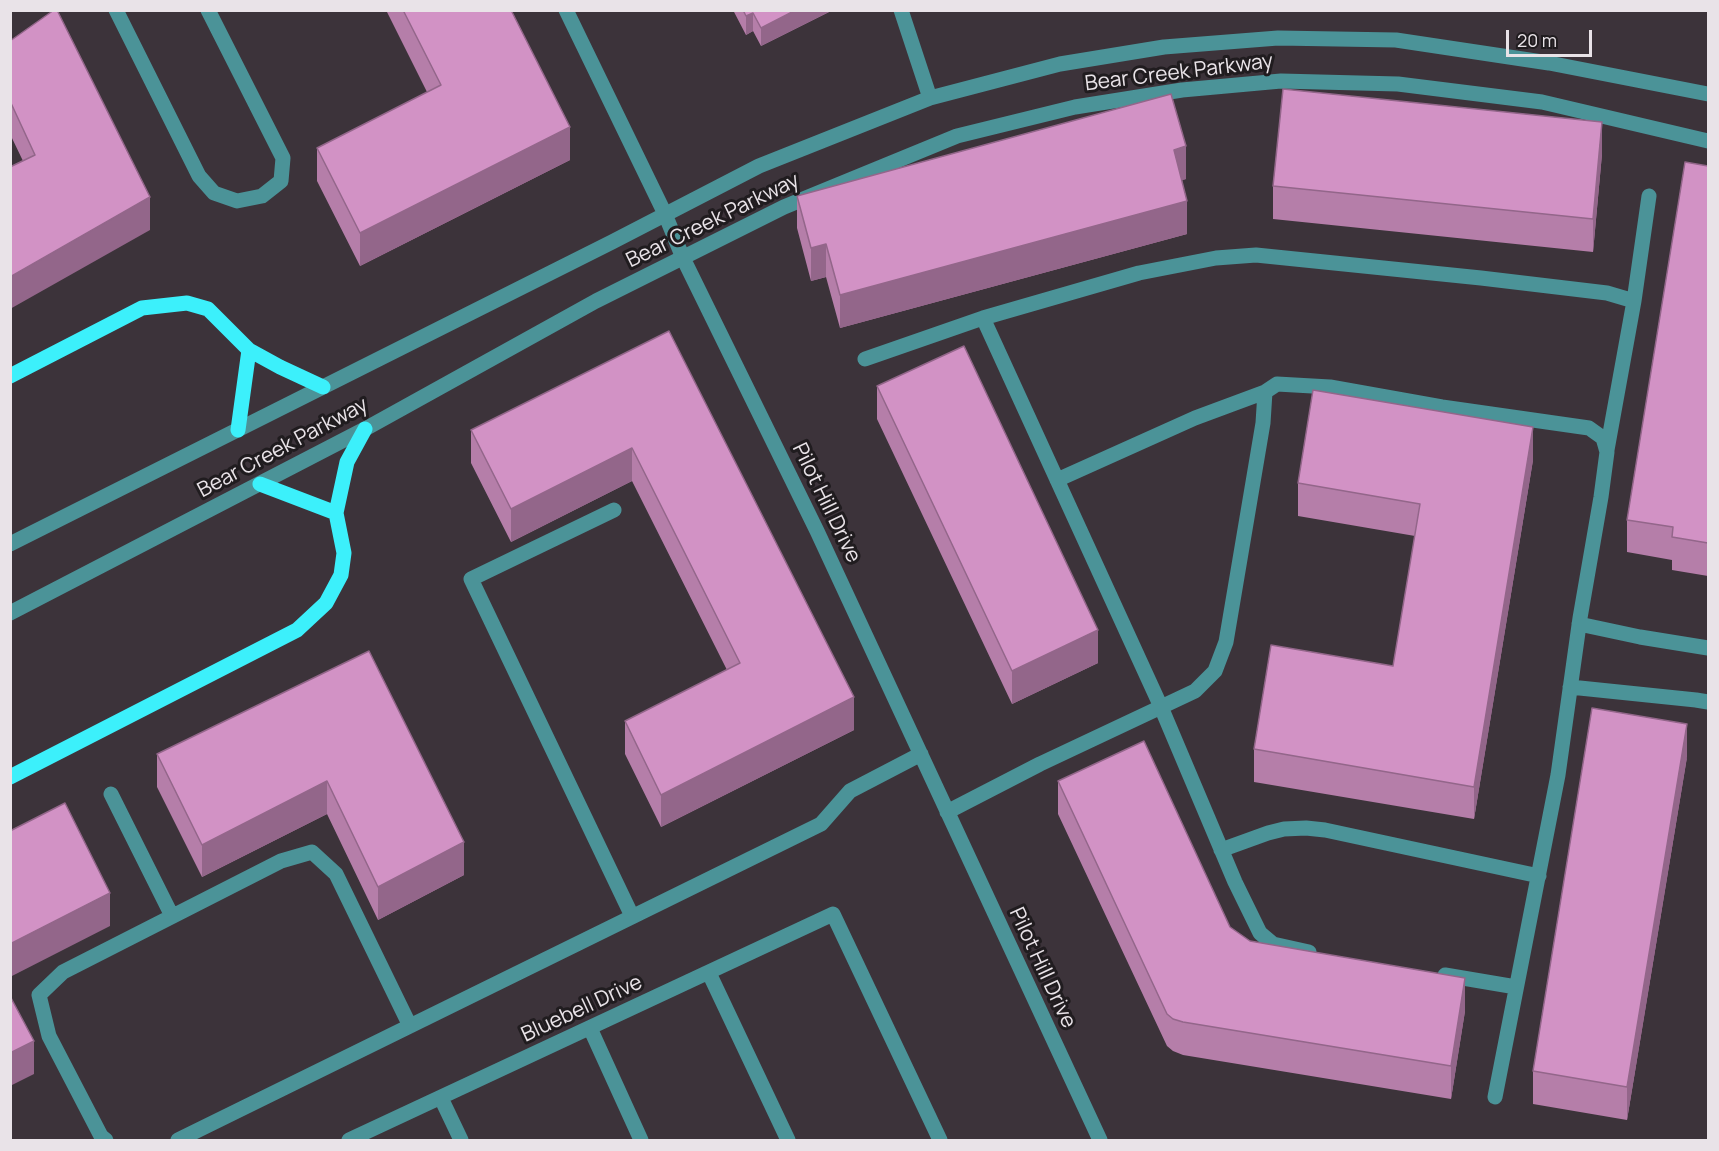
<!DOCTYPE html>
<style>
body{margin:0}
#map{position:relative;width:1719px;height:1151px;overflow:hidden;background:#3c333a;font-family:Manrope,sans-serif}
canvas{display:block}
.frame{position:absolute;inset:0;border:12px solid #e9e3e8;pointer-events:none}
.scale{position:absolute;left:1506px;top:30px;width:86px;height:27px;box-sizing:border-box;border:3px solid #e9e3e8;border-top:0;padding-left:8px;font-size:18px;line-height:21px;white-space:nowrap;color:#e9e3e8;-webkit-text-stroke:4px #201c1f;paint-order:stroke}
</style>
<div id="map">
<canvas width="1719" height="1151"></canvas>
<div class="frame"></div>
<div class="scale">20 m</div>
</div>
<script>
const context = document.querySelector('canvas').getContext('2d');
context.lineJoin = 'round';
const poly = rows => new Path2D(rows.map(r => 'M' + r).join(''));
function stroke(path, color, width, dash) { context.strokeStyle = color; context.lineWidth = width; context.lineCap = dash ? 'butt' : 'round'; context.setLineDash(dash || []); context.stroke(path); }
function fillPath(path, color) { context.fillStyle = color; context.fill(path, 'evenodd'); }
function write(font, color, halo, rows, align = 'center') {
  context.font = font + ' Manrope,sans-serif'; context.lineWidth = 6; context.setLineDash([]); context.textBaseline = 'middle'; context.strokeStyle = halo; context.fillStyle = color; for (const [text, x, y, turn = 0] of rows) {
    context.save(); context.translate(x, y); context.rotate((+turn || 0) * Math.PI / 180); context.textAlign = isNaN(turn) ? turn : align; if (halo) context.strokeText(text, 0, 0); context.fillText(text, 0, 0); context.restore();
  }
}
stroke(poly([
 [116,10,199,176,214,193,237,201,262,196,281,181,283,158,208,10],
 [566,10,665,214,683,258,817,531,1100,1140],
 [901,10,930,98],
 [983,318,1161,707,1235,882,1260,933,1273,944,1309,952],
 [865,359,983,318,1139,273,1216,258,1256,255,1481,278,1607,293,1634,301],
 [1607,450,1634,301,1649,196],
 [1057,480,1195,418,1265,392],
 [614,510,471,579,632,916],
 [10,544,612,242,759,166,930,98,1060,64,1164,47,1278,38,1396,40,1549,63,1708,94],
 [10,613,365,429,596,301,784,207,957,136,1075,107,1182,90,1281,81,1398,84,1542,102,1708,141],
 [1579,624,1640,637,1708,648],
 [1570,687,1696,700,1708,702],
 [111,794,172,916],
 [947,812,1040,764,1195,691,1215,671,1226,642,1263,423,1265,392,1277,384,1330,387,1442,407,1589,428,1603,438,1607,452,1601,497,1580,618,1558,775,1495,1097],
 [1221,850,1268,833,1284,829,1306,828,1325,830,1539,876],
 [709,973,788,1140],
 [1445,975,1516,987],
 [590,1028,641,1140],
 [441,1098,461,1140],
 [106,1140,101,1136,49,1036,39,995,63,972,281,861,312,852,336,874,410,1026],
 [178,1140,821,824,850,791,921,754],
 [349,1140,833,914,940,1140]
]), '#4b9398', 15);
stroke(poly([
 [10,376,142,308,187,303,208,309,249,350,280,367,323,387],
 [238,430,249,350],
 [260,484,336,513],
 [10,777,297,630,326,603,341,575,344,553,336,513,347,462,365,429]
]), '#3cf0fb', 15);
fillPath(poly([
 [386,10,511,10,570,160,360,266,317,181,317,148,427,92],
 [733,10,833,10,761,46,753,31,746,35],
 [10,41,150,230,23,161,10,134],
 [1602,154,1593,252,1273,219,1273,186],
 [1708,166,1708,576,1672,570,1672,560,1627,552,1627,520],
 [1186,179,1182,180,1187,234,840,328,826,277,811,281,797,228,797,196],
 [669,331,854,730,661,827,625,754,625,721,727,670,632,481,511,542,471,463,471,430],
 [877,386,1098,663,1012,704,877,419],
 [1533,460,1474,819,1254,782,1254,749,1393,666,1415,536,1298,516,1298,483],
 [369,651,464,875,378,920,327,814,202,877,157,787,157,754],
 [1687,757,1627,1120,1533,1104,1533,1071],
 [1058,781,1230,927,1250,941,1465,1011,1451,1099,1183,1055,1173,1051,1167,1046,1058,814]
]), '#b57ea9');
fillPath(poly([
 [796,10,833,10,761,46,761,28],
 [753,13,753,31,746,35,746,16],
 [1602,122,1602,154,1593,252,1593,219],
 [570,127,570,160,360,266,360,233],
 [1186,146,1186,179,1174,183,1174,150],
 [150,197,150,230,10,309,10,277],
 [1187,201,1187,234,840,328,840,295],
 [826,244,826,277,811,281,811,248],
 [1533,427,1533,460,1474,819,1474,787],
 [632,448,632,481,511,542,511,509],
 [1098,630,1098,663,1012,704,1012,671],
 [854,697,854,730,661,827,661,795],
 [1687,724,1687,757,1627,1120,1627,1087],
 [327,781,327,814,202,877,202,845],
 [464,842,464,875,378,920,378,887],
 [110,893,110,926,10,977,10,944],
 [1465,978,1465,1011,1451,1099,1451,1066],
 [34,1041,34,1074,10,1086,10,1053]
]), '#93668a');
const building = poly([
 [54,10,57,10,150,197,10,277,10,167,35,155,10,101,10,41,54,10],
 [403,10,511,10,570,127,360,233,317,148,441,85,403,10],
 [743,10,796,10,761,28,753,13,746,16,743,10],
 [1283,89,1602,122,1593,219,1273,186,1283,89],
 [1171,94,1186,146,1174,150,1187,201,840,295,826,244,811,248,797,196,1171,94],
 [1685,162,1708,166,1708,543,1672,537,1673,527,1627,520,1685,162],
 [669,331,854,697,661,795,625,721,740,663,632,448,511,509,471,430,669,331],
 [964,346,1098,630,1012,671,877,386,964,346],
 [1313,390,1533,427,1474,787,1254,749,1271,645,1393,666,1420,504,1298,483,1313,390],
 [369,651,464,842,378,887,327,781,202,845,157,754,369,651],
 [1592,708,1687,724,1627,1087,1533,1071,1592,708],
 [1144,741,1230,927,1250,941,1465,978,1451,1066,1183,1022,1173,1019,1167,1014,1058,781,1144,741],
 [65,803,110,893,10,944,10,831,65,803],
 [10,996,34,1041,10,1053,10,996]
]);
fillPath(building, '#d292c5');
stroke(building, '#93668a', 1.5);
write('21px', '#e9e3e8', '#201c1f', [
 ["Bear Creek Parkway",1179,73,-7],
 ["Bear Creek Parkway",713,221,-26],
 ["Bear Creek Parkway",283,448,-28],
 ["Pilot Hill Drive",826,503,64],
 ["Pilot Hill Drive",1042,968,65],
 ["Bluebell Drive",582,1009,-25]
]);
</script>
